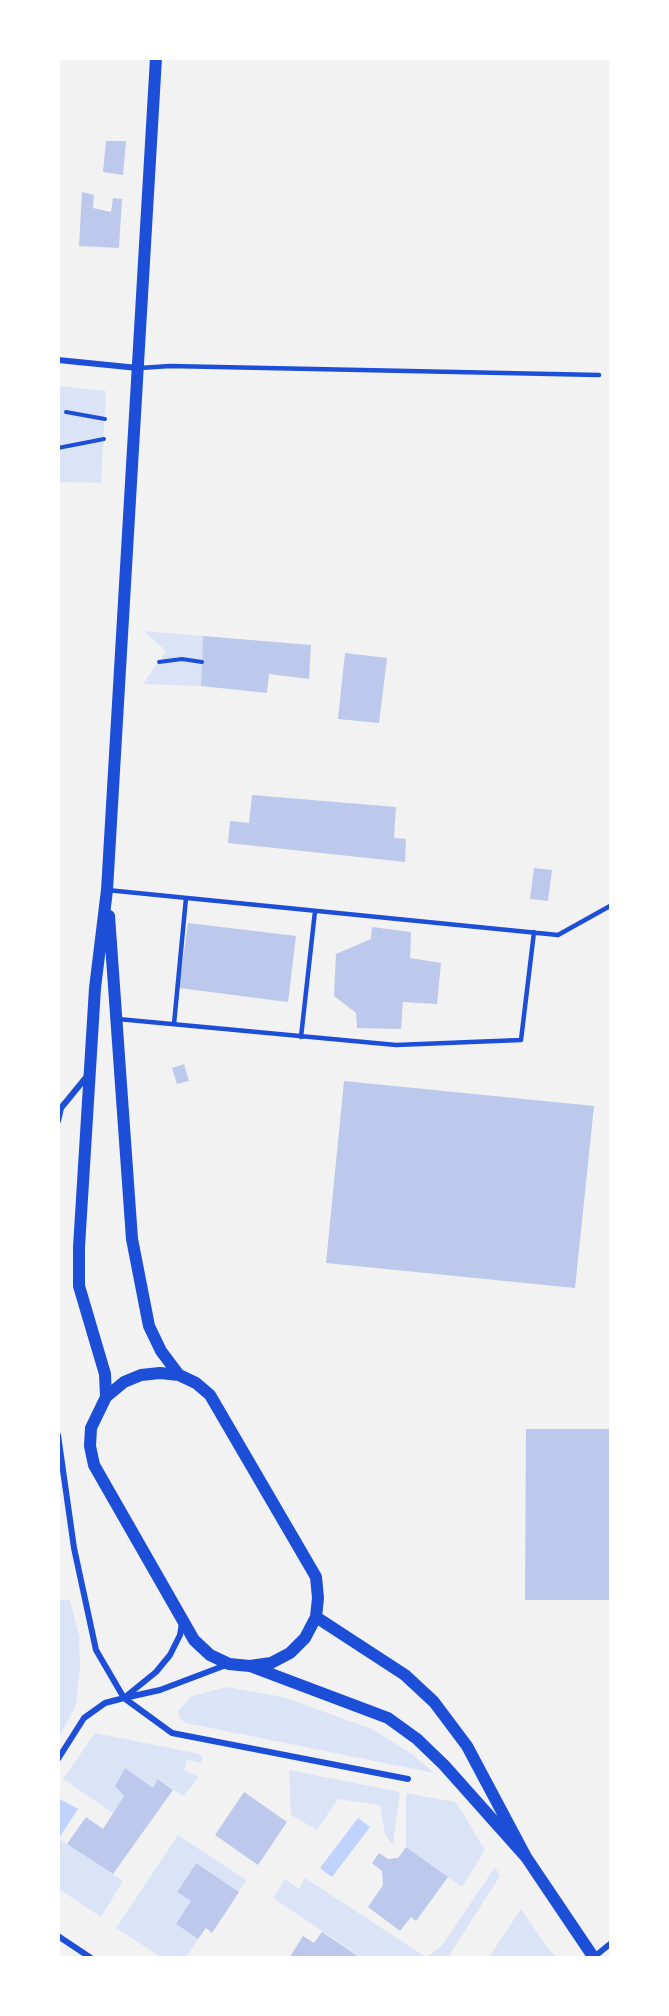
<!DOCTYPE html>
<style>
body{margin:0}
#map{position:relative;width:669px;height:2016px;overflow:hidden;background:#f2f2f2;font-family:Signika,sans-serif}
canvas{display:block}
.frame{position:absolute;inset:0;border:60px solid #fff;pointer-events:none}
</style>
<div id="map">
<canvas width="669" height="2016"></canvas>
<div class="frame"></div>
</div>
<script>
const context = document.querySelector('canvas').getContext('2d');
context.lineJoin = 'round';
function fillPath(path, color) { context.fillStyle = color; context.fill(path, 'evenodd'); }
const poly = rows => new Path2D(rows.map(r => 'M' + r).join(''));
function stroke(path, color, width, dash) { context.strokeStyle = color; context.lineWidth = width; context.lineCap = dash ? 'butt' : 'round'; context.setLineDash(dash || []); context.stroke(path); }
fillPath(poly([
 [59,386,106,391,101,483,59,482],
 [144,631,203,636,201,686,143,684,166,651],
 [59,1600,70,1600,79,1636,80,1667,76,1705,59,1737],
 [227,1687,283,1697,372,1729,413,1755,434,1773,186,1723,180,1719,178,1711,192,1696],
 [95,1733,200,1754,203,1758,201,1763,187,1760,184,1770,199,1777,183,1796,159,1779,153,1788,125,1768,115,1786,124,1796,113,1813,63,1779],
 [289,1770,400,1792,393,1845,385,1835,380,1805,338,1799,317,1830,291,1815],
 [406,1793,456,1802,485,1850,462,1887,406,1847],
 [178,1835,246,1880,239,1892,196,1863,177,1891,191,1901,176,1924,198,1939,186,1957,161,1957,116,1928],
 [58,1838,123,1881,101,1917,59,1889],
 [495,1867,500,1876,448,1957,428,1957,443,1944],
 [305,1878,426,1957,361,1957,273,1898,285,1879,299,1889],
 [521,1909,547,1947,557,1957,489,1957]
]), '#dbe4f7');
fillPath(poly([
 [58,1798,78,1809,59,1838,58,1838],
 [358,1818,370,1827,332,1877,320,1868]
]), '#bfd3fe');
fillPath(poly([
 [106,141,126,141,123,175,103,172],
 [82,192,94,195,93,208,111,212,113,198,122,199,119,248,79,246],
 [203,636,311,645,309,679,269,674,267,693,201,686],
 [345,653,387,658,379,723,338,719],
 [252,795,396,807,394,838,406,839,405,862,228,843,230,821,249,823],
 [534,868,552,870,548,901,530,899],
 [188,923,296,936,288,1002,179,988],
 [372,927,411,932,410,958,441,963,437,1004,403,1002,401,1029,357,1028,356,1013,334,996,336,954,371,939],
 [184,1064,189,1081,177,1084,172,1068],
 [344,1081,594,1106,575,1288,326,1263],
 [526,1429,610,1429,610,1600,525,1600],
 [125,1768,153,1788,158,1779,173,1790,113,1874,67,1844,86,1817,103,1829,124,1796,115,1786],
 [244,1792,287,1822,258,1865,215,1835],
 [406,1847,448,1877,416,1921,411,1917,400,1931,368,1907,383,1885,382,1871,372,1863,379,1853,388,1859,398,1858],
 [196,1863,239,1892,212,1933,206,1928,198,1939,176,1924,191,1901,177,1892],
 [322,1932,361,1958,289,1958,303,1936,314,1943]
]), '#bdc9ec');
stroke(poly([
 [66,412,105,419],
 [58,448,104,439],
 [159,662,182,659,202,662]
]), '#1d4ed8', 4);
stroke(poly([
 [140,368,170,366,599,375],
 [107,890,558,935,610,906],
 [118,1019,396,1045,521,1040,534,932],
 [174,1024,186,898],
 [301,1037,315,911]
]), '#1d4ed8', 4.5);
stroke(poly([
 [58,360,138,368],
 [58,1121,61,1108,88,1075],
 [58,1435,74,1548,96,1650,124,1698,172,1733,408,1779],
 [182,1623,180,1635,170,1655,156,1672,124,1698,160,1690,226,1665],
 [58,1759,84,1718,105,1703,124,1698],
 [58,1936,91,1958],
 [594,1957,610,1944]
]), '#1d4ed8', 6);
stroke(poly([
 [109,916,132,1239,149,1326,161,1351,179,1375],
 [106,1397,105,1374,79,1286,79,1247,95,988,107,890,156,58],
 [316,1617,405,1675,434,1702,467,1746,526,1857,594,1958],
 [250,1666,271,1663,290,1653,305,1638,316,1617,318,1598,316,1577,210,1395,196,1383,179,1375,160,1373,141,1375,124,1382,106,1397,91,1428,90,1446,94,1465,194,1640,210,1655,229,1664,250,1666,388,1718,417,1739,444,1765,526,1857]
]), '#1d4ed8', 12);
</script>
